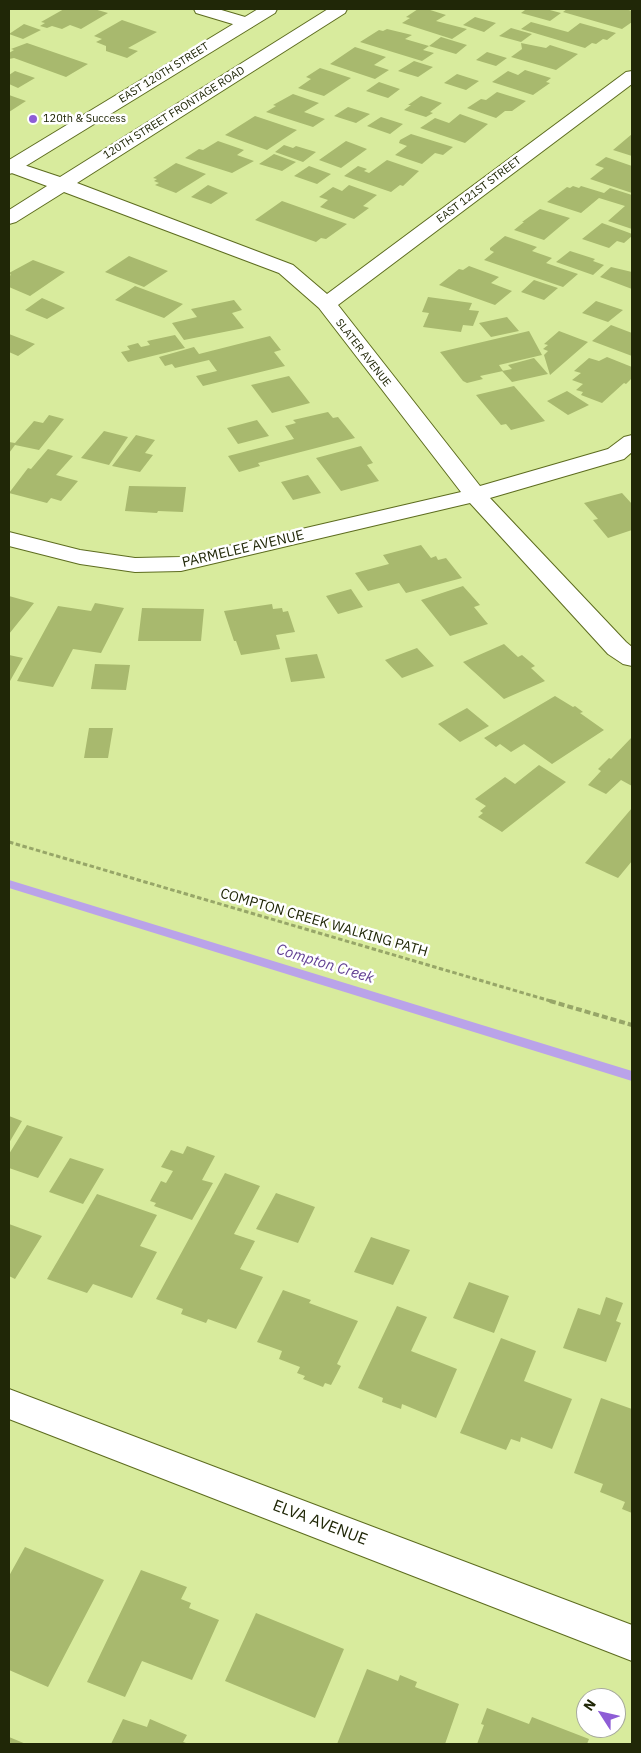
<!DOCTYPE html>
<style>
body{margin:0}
#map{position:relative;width:641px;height:1753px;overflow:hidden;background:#d8eb9d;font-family:"IBM Plex Sans",sans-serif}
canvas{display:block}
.frame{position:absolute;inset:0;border:10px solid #202707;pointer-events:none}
.north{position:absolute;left:576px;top:1688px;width:50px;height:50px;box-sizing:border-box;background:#fff;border:1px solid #a6a99c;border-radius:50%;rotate:305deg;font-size:14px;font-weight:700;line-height:20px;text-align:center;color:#202707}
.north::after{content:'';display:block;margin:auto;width:18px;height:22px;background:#8e5dd6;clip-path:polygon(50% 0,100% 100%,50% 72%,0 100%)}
</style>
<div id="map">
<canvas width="641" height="1753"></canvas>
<div class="frame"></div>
<div class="north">N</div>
</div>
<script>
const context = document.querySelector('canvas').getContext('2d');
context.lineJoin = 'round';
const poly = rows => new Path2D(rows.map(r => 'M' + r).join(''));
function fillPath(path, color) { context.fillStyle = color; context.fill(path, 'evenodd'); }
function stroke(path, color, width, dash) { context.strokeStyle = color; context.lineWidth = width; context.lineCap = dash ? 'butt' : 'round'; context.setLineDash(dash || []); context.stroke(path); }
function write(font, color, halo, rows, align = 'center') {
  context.font = font + ' "IBM Plex Sans",sans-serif'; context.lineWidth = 5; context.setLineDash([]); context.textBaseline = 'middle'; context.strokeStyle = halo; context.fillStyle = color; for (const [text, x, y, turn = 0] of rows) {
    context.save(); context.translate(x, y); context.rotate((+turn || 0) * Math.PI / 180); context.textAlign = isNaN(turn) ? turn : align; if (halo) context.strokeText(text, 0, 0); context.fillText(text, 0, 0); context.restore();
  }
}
fillPath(poly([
 [9,880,632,1071,632,1081,9,888,9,880]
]), '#baa3e9');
fillPath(poly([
 [64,9,94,9,108,13,81,29,70,25,62,29,52,26,47,28,40,26,45,23,41,22],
 [418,9,427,9,446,15,436,21,467,29,452,39,402,23,410,18,406,17],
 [522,9,546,9,561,13,550,21,521,13,525,10],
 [567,9,625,9,632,11,632,22,622,29,563,12],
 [475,17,496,23,484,32,463,25],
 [122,20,157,32,128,48,138,51,127,58,106,51,106,46,96,42,102,39,94,36],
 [531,22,568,32,580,23,616,33,607,40,603,39,596,44,592,43,585,48,521,29],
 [24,24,41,30,23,39,9,34],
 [511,28,532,34,521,42,499,36],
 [387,29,412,35,405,39,429,46,423,50,434,53,422,61,360,42,379,30,383,31],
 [441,37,467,45,456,54,429,46],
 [27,43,88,64,66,77,14,58,9,59,9,53,14,50,11,49],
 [521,43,546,48,550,45,578,54,556,70,511,57,522,49],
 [355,47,386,57,374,65,389,70,375,79,330,64],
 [487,52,507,58,496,66,476,60],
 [414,61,433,67,418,77,398,71],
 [320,68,351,78,324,96,298,88,311,79,306,77],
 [525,70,551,78,546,82,550,83,533,95,492,82,508,71,518,75],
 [15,71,35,78,18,88,9,84,9,75],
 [457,74,479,81,466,90,444,83],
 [379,82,400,89,388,98,366,91],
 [497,92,526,101,512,111,505,111,496,118,467,108,481,99,486,100],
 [293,94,319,103,304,112,325,119,313,127,266,112,276,106,273,105],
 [9,95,26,101,9,112],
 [421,96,442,103,430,112,433,113,426,117,404,110,411,105,408,105],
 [348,107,370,114,356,123,334,116],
 [460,114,488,124,465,143,420,128,435,118,449,123],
 [255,116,297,130,267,150,225,135],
 [381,117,403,124,390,134,367,126],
 [411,134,453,147,443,155,435,153,422,164,395,155,407,146,399,143,400,140],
 [632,134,632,156,613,150],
 [218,141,244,150,237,155,254,161,232,173,185,158,199,149,203,150],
 [346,141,367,149,341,168,319,160],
 [284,145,293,148,296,146,316,152,303,162,275,152],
 [274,154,296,162,282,171,259,164],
 [606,157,632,166,632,193,590,179,604,168,595,165],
 [387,160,419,171,403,186,400,185,391,192,344,176,358,166,367,169,364,171,369,173],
 [176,163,206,174,176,193,155,185,159,183,154,181,157,179,153,178],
 [309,166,331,174,317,184,294,176],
 [208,185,228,193,211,204,191,197],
 [349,185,377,195,363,206,369,208,354,219,320,207,328,200,319,197,333,187,342,191],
 [573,186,579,188,581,186,604,193,610,188,632,195,632,229,608,221,625,206,599,198,581,213,547,202,567,187,570,188],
 [282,201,347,224,326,239,321,238,316,242,255,220],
 [540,209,570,218,544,240,514,230,524,222,522,222],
 [602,223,627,232,632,234,632,236,624,243,617,241,609,248,582,239],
 [505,236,537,247,532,251,552,258,546,263,578,274,563,287,484,260,494,252,490,250,490,248],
 [570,251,595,259,593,261,604,265,593,275,556,262],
 [129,256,168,271,144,287,105,272],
 [33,260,65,272,30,296,9,287,9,276,11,275,9,273],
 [469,266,499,277,491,283,512,291,495,305,439,285,459,269,463,270],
 [611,267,632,272,632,289,600,277],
 [534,280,558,288,544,300,521,292],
 [135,286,183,304,164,318,115,300],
 [428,297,472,303,469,310,479,311,473,326,463,325,461,332,423,327,429,313,422,312],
 [42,298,65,308,47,319,25,310],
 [234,300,242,310,232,313,244,328,184,340,172,323,197,317,191,309],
 [596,301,623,310,608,322,582,313],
 [507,317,519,331,491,337,479,323],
 [611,325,632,333,632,356,592,341],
 [529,331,542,355,499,365,503,371,480,376,483,379,467,383,463,381,440,352],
 [559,331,588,342,550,375,544,355,548,351,543,349,548,345,544,344],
 [9,334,35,344,18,356,9,352],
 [175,335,185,348,128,362,121,352,130,350,127,346,138,343,141,347,150,345,147,341],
 [270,336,281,350,274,352,285,366,203,386,196,376,217,371,209,360,175,368,172,364,165,366,159,357,194,347,199,354],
 [607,357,632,367,632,378,626,384,624,383,602,403,581,395,583,392,576,390,583,384,572,380,581,373,574,371,589,358,599,361],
 [534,358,548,374,512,382,502,371,512,369,508,365],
 [289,376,310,403,272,413,251,385],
 [514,386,545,421,511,430,506,424,501,425,476,395],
 [567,391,589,405,568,415,547,401],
 [328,412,333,418,338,417,355,438,258,463,260,466,239,472,228,456,294,439,285,426,296,423,293,420],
 [49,415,64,419,39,450,15,445,9,453,9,442,15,443,34,421,43,423],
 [257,420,269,436,238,444,227,428],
 [104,431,128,437,109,465,81,458],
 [136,435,155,440,145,453,153,455,140,472,112,466],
 [361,446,373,463,367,465,379,481,341,491,316,458],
 [48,449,73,456,56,475,78,481,61,501,51,498,47,503,9,493,28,468,31,469],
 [308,475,321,493,293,500,281,482],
 [129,486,186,487,183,512,158,511,157,513,125,511],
 [622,493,632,504,632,530,608,538,593,520,598,519,584,503],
 [421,545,431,558,436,556,438,560,446,558,462,578,406,593,399,583,368,591,355,573,389,564,383,555],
 [463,586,480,605,474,607,488,624,450,636,421,600],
 [351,589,363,607,338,614,326,596],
 [9,596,34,603,9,634],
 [95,603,124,608,101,653,73,649,53,687,17,681,58,606,91,611],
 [272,604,273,609,282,608,283,612,288,611,295,632,276,635,280,649,241,655,236,641,234,641,224,611],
 [142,608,204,609,201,641,138,641],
 [504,644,518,657,522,655,535,666,531,668,545,681,504,699,463,662],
 [417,648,434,666,402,678,385,660],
 [317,654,325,678,291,682,285,658],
 [9,655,23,658,10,681,9,681],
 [95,664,130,665,126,690,91,689],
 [555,696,573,707,575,706,583,712,580,713,604,730,552,764,524,744,511,752,500,744,496,747,484,738],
 [467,708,489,726,460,742,438,724],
 [89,728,113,728,108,758,84,758],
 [632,737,632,786,621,780,606,794,588,785,601,771,598,769,609,758,611,759],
 [539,765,566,782,502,832,478,817,483,813,480,811,486,806,475,799,505,777,515,784],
 [632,808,632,861,618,878,585,863],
 [9,1116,22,1121,9,1143],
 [27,1125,63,1137,38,1178,9,1168,9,1154],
 [187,1146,215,1156,202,1180,213,1183,192,1220,154,1206,156,1203,150,1201,161,1181,166,1183,173,1171,161,1167,171,1150,183,1154],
 [70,1158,104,1169,83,1204,49,1192],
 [225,1173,260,1186,234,1234,255,1241,240,1269,263,1277,236,1329,208,1319,206,1323,181,1314,183,1309,156,1299],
 [276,1193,315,1207,298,1243,256,1229],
 [97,1194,157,1215,140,1246,157,1252,132,1298,93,1284,87,1293,47,1279],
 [9,1224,42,1236,15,1279,9,1276],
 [371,1237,410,1250,393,1285,354,1272],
 [469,1282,509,1296,494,1333,453,1318],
 [283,1290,311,1300,309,1303,358,1321,337,1364,341,1366,331,1385,325,1383,323,1387,303,1379,305,1376,297,1373,300,1367,279,1359,282,1351,257,1342],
 [606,1297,623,1303,616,1321,621,1323,606,1362,563,1348,578,1308,600,1315],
 [397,1306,427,1317,411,1351,457,1369,436,1418,402,1404,401,1409,382,1402,383,1398,358,1388],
 [501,1338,536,1351,524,1381,572,1399,552,1449,521,1437,520,1442,511,1439,506,1450,460,1433],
 [601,1398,632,1409,632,1513,622,1509,625,1502,600,1492,603,1484,574,1473],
 [25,1547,104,1580,48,1687,9,1670,9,1576],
 [141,1570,187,1587,181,1599,191,1603,189,1608,219,1620,192,1680,142,1661,125,1697,87,1682],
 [256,1613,344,1649,315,1718,225,1681],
 [367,1669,398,1681,400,1675,417,1682,415,1687,459,1704,445,1744,337,1744],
 [487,1708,529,1724,532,1717,589,1739,587,1744,477,1744,484,1725,481,1724],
 [123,1719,147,1727,150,1719,187,1735,183,1742,189,1744,111,1744],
 [9,1737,26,1744,9,1744]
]), '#a8b96e');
const minor = poly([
 [194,9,218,9,252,19,254,23,252,27,246,28,196,13,194,9],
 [328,9,347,9,345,13,77,183,293,265,327,294,626,72,632,71,632,84,338,305,480,486,608,449,624,437,632,435,632,452,624,459,490,498,626,642,632,647,632,666,623,664,608,654,470,503,181,571,135,572,80,564,9,546,9,532,80,550,135,558,181,557,461,492,319,308,279,273,64,192,16,222,9,224,9,210,47,186,9,172,9,160,60,177,328,9],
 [9,1389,632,1625,632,1661,9,1419,9,1389]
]);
const tertiary = poly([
 [258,9,277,9,275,13,16,172,9,174,9,160,258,9]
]);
stroke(minor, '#5d6c1f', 2);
stroke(tertiary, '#5d6c1f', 2);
stroke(poly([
 [9,842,554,1002]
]), '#97a668', 3, [4.5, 2.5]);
stroke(poly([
 [550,1001,632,1025]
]), '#97a668', 4, [6, 3]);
fillPath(minor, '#fff');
fillPath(tertiary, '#fff');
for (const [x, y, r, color] of [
 [33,119,5,"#8e5dd6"]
]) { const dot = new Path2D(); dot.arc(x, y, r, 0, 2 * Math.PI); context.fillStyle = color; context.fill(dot); stroke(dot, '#fff', 2); }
write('11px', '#202707', '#fff', [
 ["EAST 120TH STREET",164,73,-32],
 ["120TH STREET FRONTAGE ROAD",174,113,-32],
 ["EAST 121ST STREET",479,190,-37],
 ["SLATER AVENUE",363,353,52]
]);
write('11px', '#202707', '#fff', [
 ["120th & Success",43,119]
], 'left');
write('14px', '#202707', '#fff', [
 ["PARMELEE AVENUE",243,549,-13],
 ["COMPTON CREEK WALKING PATH",324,923,16]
]);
write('italic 15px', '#624093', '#fff', [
 ["Compton Creek",325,964,17]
]);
write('16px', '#202707', '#fff', [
 ["ELVA AVENUE",320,1523,21]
]);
</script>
